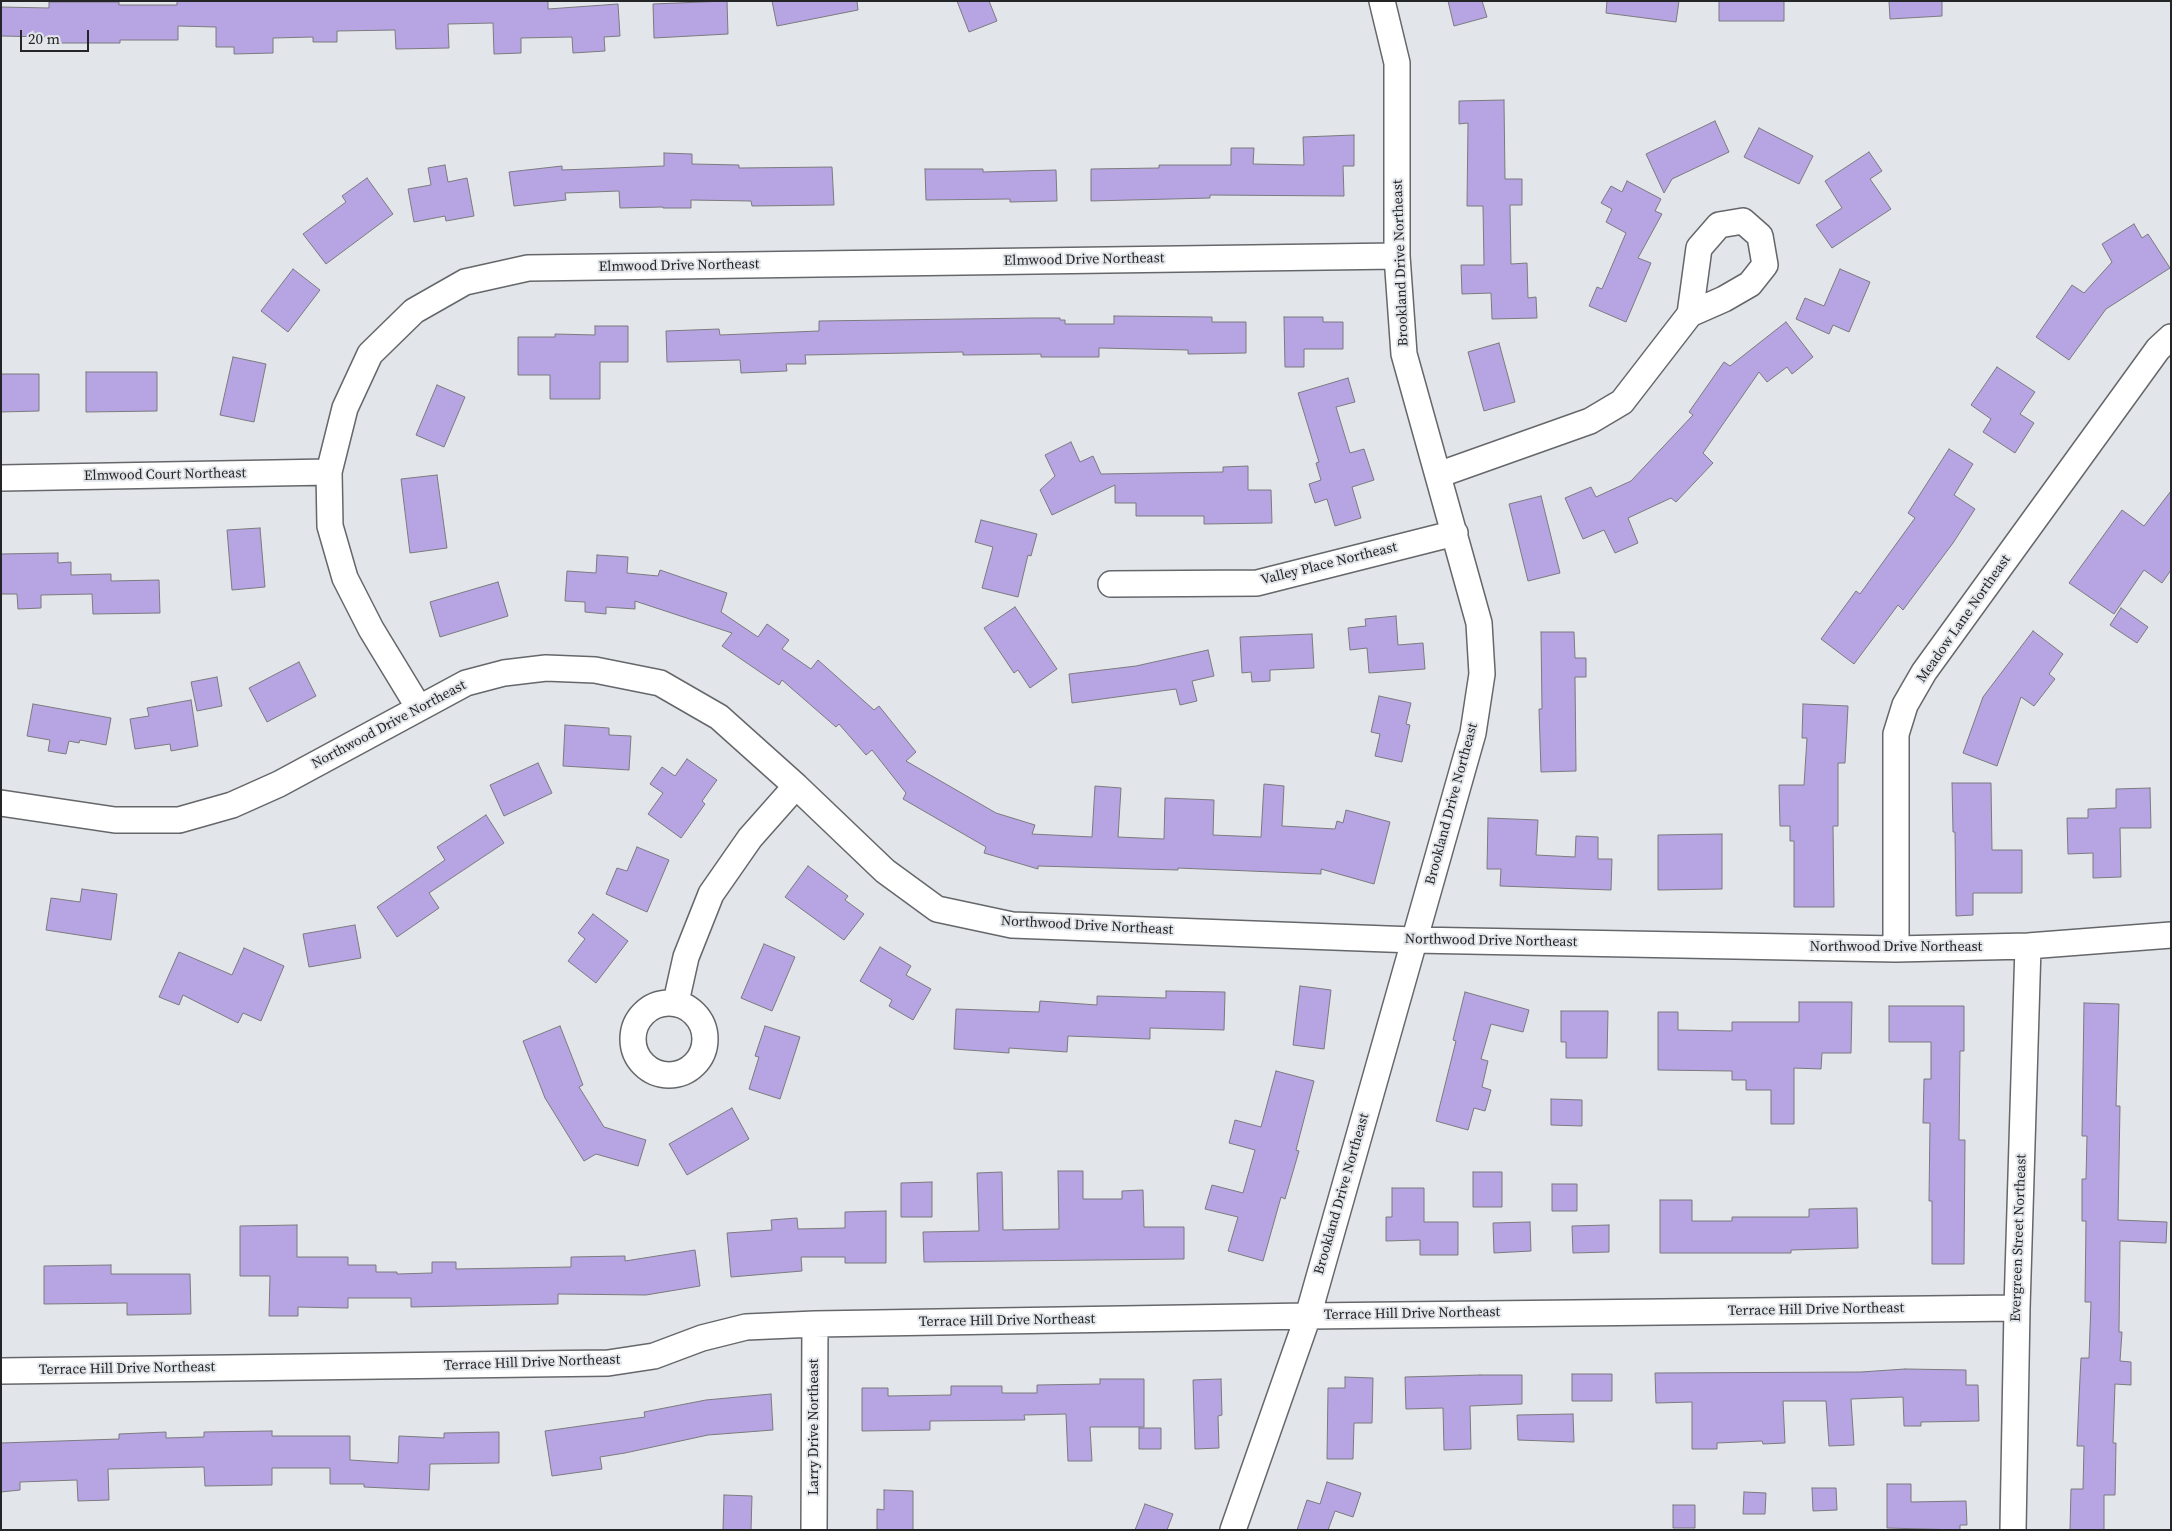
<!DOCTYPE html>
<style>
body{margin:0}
#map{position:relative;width:2172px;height:1531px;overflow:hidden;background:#e2e5e9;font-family:"Source Serif 4",serif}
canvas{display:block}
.frame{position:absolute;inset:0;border:2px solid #242526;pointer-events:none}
.scale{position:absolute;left:20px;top:30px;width:69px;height:22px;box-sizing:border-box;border:2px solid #242526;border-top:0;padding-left:6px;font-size:15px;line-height:18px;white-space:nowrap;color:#242526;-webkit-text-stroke:4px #e2e5e9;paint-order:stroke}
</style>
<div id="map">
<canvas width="2172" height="1531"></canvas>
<div class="frame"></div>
<div class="scale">20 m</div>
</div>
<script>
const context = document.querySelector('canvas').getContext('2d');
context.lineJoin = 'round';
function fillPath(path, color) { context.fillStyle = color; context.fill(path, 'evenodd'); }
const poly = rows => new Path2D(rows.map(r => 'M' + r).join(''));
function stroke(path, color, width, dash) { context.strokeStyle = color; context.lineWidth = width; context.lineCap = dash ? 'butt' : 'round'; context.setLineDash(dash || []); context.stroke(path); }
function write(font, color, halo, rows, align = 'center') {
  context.font = font + ' "Source Serif 4",serif'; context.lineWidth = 4; context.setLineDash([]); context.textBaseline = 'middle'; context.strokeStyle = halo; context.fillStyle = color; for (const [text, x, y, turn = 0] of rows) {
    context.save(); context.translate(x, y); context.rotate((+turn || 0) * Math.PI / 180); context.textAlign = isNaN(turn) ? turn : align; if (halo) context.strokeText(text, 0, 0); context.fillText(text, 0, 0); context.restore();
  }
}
const building = poly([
 [177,1,548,1,548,9,618,4,620,36,604,37,605,51,573,53,572,37,521,38,521,53,494,54,493,23,448,24,449,48,396,49,395,30,337,31,337,42,313,42,313,37,273,38,273,53,234,54,234,47,216,47,216,27,178,26,178,40,120,40,120,43,49,43,49,37,1,36,1,7,49,8,49,2,119,2,119,5,177,5,177,1],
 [727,1,728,34,654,38,653,4,727,1],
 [772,1,857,1,858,10,777,26,772,1],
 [957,1,989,1,997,21,969,32,957,1],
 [1448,1,1482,1,1487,17,1454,26,1448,1],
 [1607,1,1679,1,1676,22,1606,13,1607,1],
 [1719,1,1784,1,1784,21,1719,21,1719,1],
 [1889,1,1942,1,1942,16,1890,19,1889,1],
 [1504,100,1505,179,1522,179,1522,205,1510,205,1511,264,1527,263,1528,298,1536,297,1537,318,1492,319,1491,293,1462,294,1461,265,1484,265,1483,206,1467,206,1468,123,1459,124,1459,101,1504,100],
 [1715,121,1729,152,1672,179,1664,193,1646,154,1715,121],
 [1759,128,1813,156,1799,184,1744,157,1759,128],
 [1354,135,1354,166,1343,166,1344,196,1210,195,1210,198,1091,201,1091,169,1159,168,1159,165,1231,165,1231,148,1254,148,1253,164,1304,165,1303,137,1354,135],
 [1869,152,1882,171,1870,179,1891,209,1832,248,1816,225,1842,208,1825,181,1869,152],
 [664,153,692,154,692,164,739,165,739,168,832,167,834,205,752,206,751,201,691,200,691,208,663,208,663,207,620,208,619,191,565,193,566,200,514,206,509,172,562,166,562,170,664,166,664,153],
 [445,165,448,182,467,178,474,216,446,221,445,216,414,222,408,189,431,185,428,168,445,165],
 [925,169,983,169,983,172,1056,170,1057,201,1010,202,1010,199,926,200,925,169],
 [367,178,393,214,326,264,303,234,346,202,342,196,367,178],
 [1627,181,1661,199,1655,211,1662,214,1638,258,1651,263,1626,322,1589,306,1597,287,1602,289,1626,233,1606,222,1612,209,1601,203,1611,186,1622,192,1627,181],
 [2134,224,2142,238,2148,234,2170,268,2106,309,2069,360,2036,337,2072,285,2084,293,2112,262,2102,244,2134,224],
 [293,269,320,290,288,332,261,311,293,269],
 [1840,269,1870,282,1849,332,1833,325,1829,334,1796,319,1805,298,1824,306,1840,269],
 [1114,316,1212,317,1212,322,1246,322,1246,353,1188,354,1188,350,1099,348,1099,357,1041,357,1041,354,963,355,963,352,805,355,806,364,786,364,787,371,741,373,740,360,667,362,666,331,719,329,720,335,819,331,819,321,1033,318,1060,318,1060,320,1065,320,1065,324,1114,324,1114,316],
 [1284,317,1323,317,1323,322,1343,322,1343,349,1304,349,1304,367,1285,367,1284,317],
 [1786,322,1813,357,1792,374,1787,367,1767,382,1759,372,1703,453,1713,463,1676,502,1671,498,1628,518,1638,543,1615,553,1604,530,1583,539,1565,498,1591,487,1596,497,1631,481,1693,415,1689,412,1724,362,1730,366,1786,322],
 [595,326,628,326,628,362,600,362,600,399,550,399,550,375,518,375,518,337,555,337,555,334,595,335,595,326],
 [1499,343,1515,402,1484,411,1468,352,1499,343],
 [233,357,266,364,254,422,220,415,233,357],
 [1997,367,2035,392,2020,414,2034,423,2015,453,1983,432,1991,419,1971,405,1997,367],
 [86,372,157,372,157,411,86,412,86,372],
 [1,374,39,374,39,411,1,412,1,374],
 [1348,378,1355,402,1336,407,1350,453,1364,449,1374,480,1352,487,1361,518,1335,526,1327,499,1315,503,1309,484,1321,480,1316,463,1319,462,1298,393,1348,378],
 [437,385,465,397,444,447,416,435,437,385],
 [1071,442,1080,462,1093,456,1101,474,1223,472,1223,467,1248,466,1248,490,1271,490,1272,523,1204,524,1204,516,1136,516,1136,503,1115,503,1115,485,1052,515,1040,490,1055,476,1045,455,1071,442],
 [1949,449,1973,464,1954,495,1975,509,1953,543,1903,610,1898,605,1854,664,1821,639,1856,591,1860,594,1915,518,1908,513,1949,449],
 [437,475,447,548,410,553,401,479,437,475],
 [2171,491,2171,570,2162,583,2144,570,2114,614,2069,583,2122,510,2144,526,2171,491],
 [1541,496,1560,573,1528,581,1509,504,1541,496],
 [981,520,1037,534,1031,556,1028,555,1018,597,982,588,993,547,975,542,981,520],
 [260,528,265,587,232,590,227,530,260,528],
 [58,553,58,563,71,562,71,575,111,574,111,581,159,580,160,613,93,614,92,594,41,595,41,608,18,609,17,594,1,594,1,554,58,553],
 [597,555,628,557,627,573,658,576,660,570,727,593,721,612,758,637,767,624,789,640,782,649,811,669,818,660,874,710,879,706,916,752,906,761,996,813,1035,825,1032,834,1092,837,1095,786,1121,788,1118,837,1164,839,1165,798,1214,800,1213,835,1261,837,1264,784,1284,786,1282,826,1335,829,1337,821,1343,823,1346,810,1390,822,1374,884,1321,869,1321,874,1178,868,1178,870,1038,866,1038,869,984,853,986,847,903,799,906,793,872,750,866,755,839,724,836,727,782,680,779,685,722,646,732,633,635,601,635,609,606,607,606,614,585,612,585,602,565,601,567,571,596,573,597,555],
 [498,582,508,616,440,637,430,602,498,582],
 [1015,607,1057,669,1030,688,1018,670,1014,673,984,628,1015,607],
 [2121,608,2148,627,2137,643,2110,625,2121,608],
 [1396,616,1398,645,1423,643,1425,669,1369,673,1367,648,1350,650,1348,628,1366,626,1365,619,1396,616],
 [2033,631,2063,654,2049,674,2055,679,2034,706,2021,697,1997,766,1963,753,1983,697,2033,631],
 [1541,632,1574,632,1575,658,1586,658,1586,677,1575,677,1576,771,1541,772,1539,709,1542,709,1541,632],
 [1312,634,1314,668,1270,670,1270,681,1252,682,1251,672,1242,673,1240,637,1312,634],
 [1208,650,1214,676,1192,681,1197,701,1180,705,1176,689,1072,703,1069,674,1136,666,1208,650],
 [299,662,316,696,267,722,249,688,299,662],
 [217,677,222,706,197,711,191,682,217,677],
 [1379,696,1411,703,1406,724,1410,725,1402,762,1375,756,1380,734,1371,732,1379,696],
 [191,700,198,746,171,751,170,744,135,749,130,719,149,716,147,708,191,700],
 [33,704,111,718,106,745,80,740,79,743,69,741,66,754,48,751,50,740,27,736,33,704],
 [1803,704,1848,706,1845,763,1838,763,1838,826,1833,826,1834,907,1794,907,1794,841,1790,841,1790,826,1780,826,1779,785,1804,785,1807,738,1802,738,1803,704],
 [565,725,609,728,609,735,631,736,629,770,563,766,565,725],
 [687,759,717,780,702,801,705,804,681,838,648,814,663,793,650,784,662,767,675,776,687,759],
 [538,763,552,793,504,816,490,785,538,763],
 [1952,783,1991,783,1992,850,2022,850,2022,893,1973,893,1973,915,1956,916,1955,832,1953,832,1952,783],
 [2150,788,2151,828,2120,828,2121,877,2093,878,2093,853,2068,854,2067,818,2088,818,2088,809,2116,808,2116,789,2150,788],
 [486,815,504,843,429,893,439,908,397,937,377,907,445,860,437,847,486,815],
 [1488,818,1538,820,1536,855,1575,857,1576,836,1598,837,1598,859,1612,859,1611,890,1500,886,1501,869,1487,869,1488,818],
 [1722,834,1722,889,1658,890,1658,835,1722,834],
 [637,847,669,860,647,912,606,894,617,868,627,871,637,847],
 [808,866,848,896,845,900,864,914,844,940,785,897,808,866],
 [82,889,117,894,111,940,46,930,51,898,80,902,82,889],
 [593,914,628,941,596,983,568,961,585,939,578,933,593,914],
 [355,925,361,958,309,967,303,934,355,925],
 [764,944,795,957,772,1011,741,998,764,944],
 [880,947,911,966,906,975,931,989,913,1020,889,1006,892,1000,860,981,880,947],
 [244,948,284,966,261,1021,243,1013,238,1023,183,995,179,1005,159,997,179,952,232,975,244,948],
 [1300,986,1331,990,1324,1049,1293,1045,1300,986],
 [1166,991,1225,992,1224,1030,1150,1028,1150,1039,1068,1036,1067,1052,1009,1048,1009,1053,954,1049,956,1009,1039,1012,1040,1001,1097,1005,1097,996,1166,998,1166,991],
 [1465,992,1529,1010,1523,1032,1491,1024,1481,1059,1488,1061,1482,1087,1491,1090,1485,1111,1474,1108,1468,1130,1436,1121,1456,1041,1453,1040,1465,992],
 [1799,1002,1852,1002,1851,1053,1822,1053,1821,1069,1794,1068,1794,1124,1771,1124,1771,1090,1746,1090,1746,1080,1732,1080,1732,1071,1658,1070,1658,1012,1678,1012,1678,1030,1732,1031,1732,1022,1799,1022,1799,1002],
 [2084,1003,2119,1004,2116,1106,2120,1106,2118,1220,2167,1222,2166,1243,2120,1241,2119,1332,2122,1332,2120,1361,2131,1362,2131,1385,2115,1384,2113,1443,2116,1443,2115,1495,2104,1495,2104,1530,2070,1530,2071,1489,2083,1489,2084,1446,2077,1446,2079,1399,2081,1358,2089,1358,2091,1302,2085,1302,2086,1221,2082,1221,2082,1179,2086,1179,2087,1136,2082,1136,2084,1003],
 [1889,1006,1964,1006,1964,1051,1960,1051,1959,1140,1965,1140,1964,1264,1932,1264,1932,1201,1929,1201,1930,1123,1923,1123,1924,1079,1931,1079,1931,1042,1889,1042,1889,1006],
 [1561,1011,1608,1011,1607,1058,1566,1058,1566,1042,1561,1042,1561,1011],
 [560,1026,583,1085,579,1087,604,1127,646,1140,638,1166,596,1154,584,1161,545,1098,523,1041,560,1026],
 [765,1026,800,1037,780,1099,749,1089,759,1057,755,1056,765,1026],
 [1276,1071,1314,1081,1296,1150,1299,1151,1285,1199,1281,1197,1263,1261,1228,1251,1238,1217,1205,1209,1212,1185,1243,1193,1255,1150,1229,1143,1235,1120,1261,1127,1276,1071],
 [1551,1099,1582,1100,1582,1126,1551,1125,1551,1099],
 [732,1108,749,1139,687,1175,669,1144,732,1108],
 [1058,1171,1083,1171,1083,1199,1122,1199,1122,1191,1143,1190,1144,1227,1184,1227,1184,1259,924,1262,923,1232,979,1231,977,1173,1002,1172,1003,1230,1059,1229,1058,1171],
 [1473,1172,1502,1172,1502,1207,1473,1207,1473,1172],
 [932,1182,932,1217,901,1217,901,1183,932,1182],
 [1552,1184,1577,1184,1577,1211,1552,1211,1552,1184],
 [1392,1188,1424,1188,1424,1222,1458,1222,1458,1255,1420,1255,1420,1240,1386,1241,1386,1217,1392,1217,1392,1188],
 [1660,1200,1692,1200,1692,1221,1732,1221,1732,1217,1809,1217,1809,1209,1857,1208,1858,1248,1791,1250,1791,1253,1660,1253,1660,1200],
 [886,1211,886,1263,845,1263,845,1257,801,1257,802,1271,731,1277,727,1233,772,1230,771,1220,797,1218,798,1229,845,1228,845,1212,886,1211],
 [1530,1222,1531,1251,1494,1253,1493,1223,1530,1222],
 [297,1225,297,1257,348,1257,348,1265,376,1265,376,1272,397,1272,397,1274,432,1273,432,1262,456,1262,456,1269,571,1267,571,1257,625,1256,625,1261,695,1250,700,1286,646,1295,558,1294,558,1304,411,1307,411,1298,348,1298,348,1308,298,1307,298,1316,269,1316,270,1276,240,1276,240,1226,297,1225],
 [1609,1225,1609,1252,1573,1253,1572,1226,1609,1225],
 [111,1265,111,1274,190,1274,191,1314,127,1315,127,1303,44,1304,44,1266,111,1265],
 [1905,1369,1966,1370,1966,1385,1978,1385,1979,1421,1921,1422,1921,1426,1904,1426,1903,1397,1851,1399,1854,1445,1829,1446,1826,1401,1783,1401,1785,1443,1763,1444,1762,1441,1717,1443,1717,1449,1692,1449,1692,1402,1656,1403,1655,1373,1861,1372,1905,1369],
 [1572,1374,1612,1374,1612,1401,1572,1401,1572,1374],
 [1480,1375,1522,1375,1522,1404,1470,1406,1471,1449,1444,1450,1443,1408,1406,1409,1405,1377,1480,1375],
 [1345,1377,1373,1378,1372,1423,1354,1423,1353,1459,1327,1459,1328,1388,1345,1388,1345,1377],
 [1100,1379,1144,1379,1144,1427,1090,1427,1092,1461,1068,1461,1066,1414,1024,1415,1025,1420,930,1421,930,1430,862,1431,862,1388,888,1388,888,1396,951,1395,951,1386,1002,1386,1002,1393,1037,1393,1037,1385,1100,1384,1100,1379],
 [1221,1379,1222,1415,1218,1416,1219,1448,1195,1449,1193,1380,1221,1379],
 [771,1394,773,1430,708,1435,625,1453,600,1457,602,1469,552,1476,545,1431,645,1417,644,1412,706,1400,771,1394],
 [1573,1414,1574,1442,1518,1440,1517,1415,1573,1414],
 [1139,1428,1161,1428,1161,1449,1139,1449,1139,1428],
 [272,1431,272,1436,350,1436,350,1460,398,1463,399,1436,444,1438,444,1433,499,1432,499,1463,430,1464,429,1490,364,1487,364,1484,330,1484,330,1468,272,1468,272,1485,205,1486,204,1467,108,1469,109,1500,78,1501,77,1480,20,1482,20,1490,1,1492,1,1443,119,1439,119,1434,166,1432,166,1438,204,1437,204,1432,272,1431],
 [1327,1482,1361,1493,1353,1517,1335,1511,1328,1530,1297,1530,1307,1500,1320,1504,1327,1482],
 [1887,1484,1911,1484,1911,1502,1966,1501,1967,1525,1960,1525,1960,1530,1887,1528,1887,1484],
 [1812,1488,1836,1488,1837,1510,1813,1511,1812,1488],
 [884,1490,913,1491,913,1530,877,1530,877,1509,884,1510,884,1490],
 [1744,1492,1766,1493,1765,1514,1743,1514,1744,1492],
 [724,1495,752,1496,751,1530,723,1530,724,1495],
 [1145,1504,1173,1514,1167,1530,1135,1530,1145,1504],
 [1673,1505,1695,1505,1695,1528,1673,1528,1673,1505]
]);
fillPath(building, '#b7a5e3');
stroke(building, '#7b7a7e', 1);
const street = poly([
 [1438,475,1590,421,1622,402,1690,314,1699,248,1719,225,1743,221,1760,236,1765,265,1750,284,1724,299,1690,314],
 [1,478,329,472],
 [1111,584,1257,583,1455,533],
 [419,708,371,629,345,578,330,526,329,472,345,408,370,354,414,311,465,282,528,268,1397,256],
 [1,803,115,820,179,820,232,805,279,784,466,683,504,673,546,668,595,670,660,683,719,717,796,786,885,871,937,909,1012,925,1414,940,1896,949,2028,946,2171,935],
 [1896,949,1896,734,1905,705,1924,672,2158,349,2171,337],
 [676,1002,686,957,711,894,750,838,796,786],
 '633 1039a36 36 0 1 1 72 0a36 36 0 1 1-72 0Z',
 [1,1371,608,1363,654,1356,702,1338,746,1327,815,1324,1308,1316,2017,1308],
 [814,1530,815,1324],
 [1233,1530,1308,1316,1473,733,1482,674,1479,623,1404,354,1397,256,1397,63,1382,1],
 [2013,1530,2017,1308,2028,946]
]);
stroke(street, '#65676a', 28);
stroke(street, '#fff', 25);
write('14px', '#242526', '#e2e5e9', [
 ["Elmwood Drive Northeast",1084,260,-1],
 ["Brookland Drive Northeast",1401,263,-92],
 ["Elmwood Drive Northeast",679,266,-1],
 ["Elmwood Court Northeast",165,475,-1],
 ["Valley Place Northeast",1329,564,-14],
 ["Meadow Lane Northeast",1964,619,-55],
 ["Northwood Drive Northeast",389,725,-28],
 ["Brookland Drive Northeast",1452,804,-75],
 ["Northwood Drive Northeast",1087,926,3],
 ["Northwood Drive Northeast",1491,941,1],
 ["Northwood Drive Northeast",1896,947],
 ["Brookland Drive Northeast",1342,1194,-74],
 ["Evergreen Street Northeast",2019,1238,-88],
 ["Terrace Hill Drive Northeast",1816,1310,-1],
 ["Terrace Hill Drive Northeast",1412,1314,-1],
 ["Terrace Hill Drive Northeast",1007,1321,-1],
 ["Terrace Hill Drive Northeast",532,1363,-2],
 ["Terrace Hill Drive Northeast",127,1369,-1],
 ["Larry Drive Northeast",814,1427,-90]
]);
</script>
